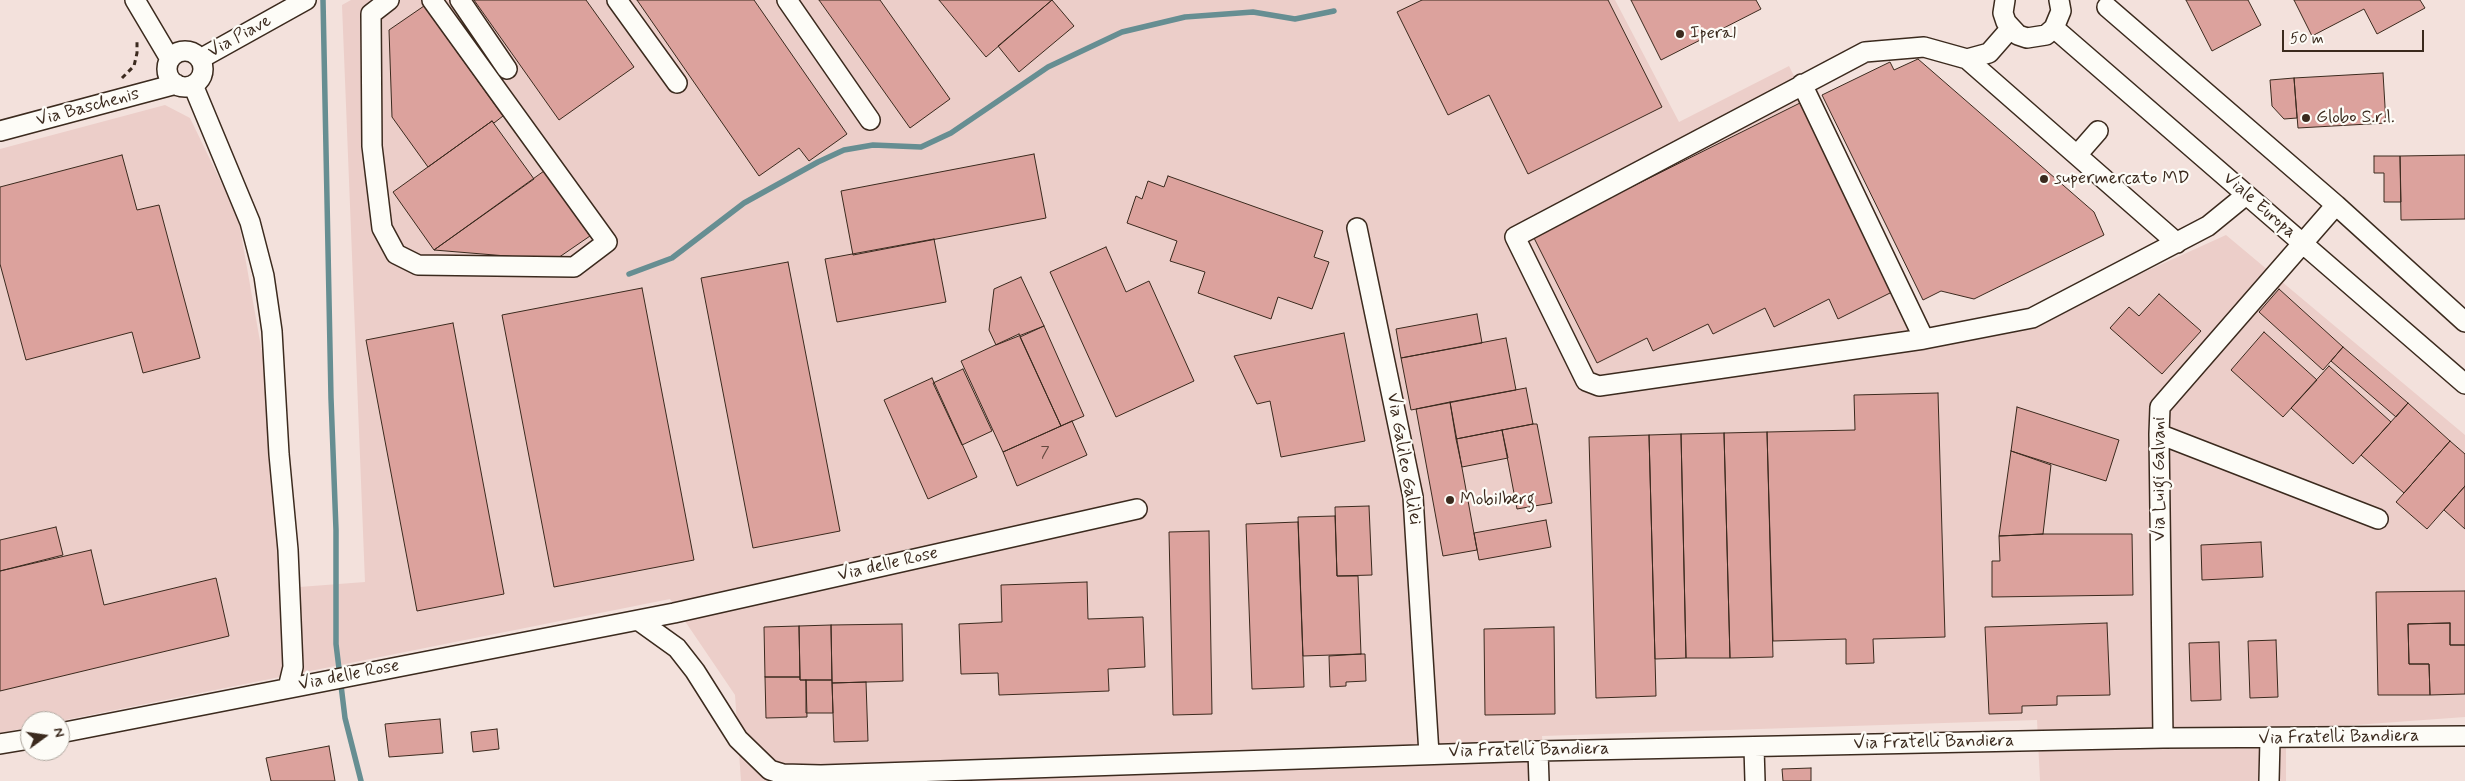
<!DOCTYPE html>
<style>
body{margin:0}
#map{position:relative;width:2465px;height:781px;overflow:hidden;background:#f3e1dc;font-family:Mynerve,sans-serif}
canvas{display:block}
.north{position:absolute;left:20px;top:711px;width:50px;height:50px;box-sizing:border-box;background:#fdfcf7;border:1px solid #afa8a0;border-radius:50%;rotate:76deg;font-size:14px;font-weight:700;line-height:20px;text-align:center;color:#3b2a1e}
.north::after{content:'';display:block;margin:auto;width:18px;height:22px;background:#3b2a1e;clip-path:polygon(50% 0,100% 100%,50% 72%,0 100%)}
.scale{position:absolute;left:2282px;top:30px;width:142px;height:22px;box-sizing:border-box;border:2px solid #3b2a1e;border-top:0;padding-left:6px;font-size:15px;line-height:18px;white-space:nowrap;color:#3b2a1e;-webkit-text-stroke:4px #fdfcf7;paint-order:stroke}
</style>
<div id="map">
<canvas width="2465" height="781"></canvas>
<div class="north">N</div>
<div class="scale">50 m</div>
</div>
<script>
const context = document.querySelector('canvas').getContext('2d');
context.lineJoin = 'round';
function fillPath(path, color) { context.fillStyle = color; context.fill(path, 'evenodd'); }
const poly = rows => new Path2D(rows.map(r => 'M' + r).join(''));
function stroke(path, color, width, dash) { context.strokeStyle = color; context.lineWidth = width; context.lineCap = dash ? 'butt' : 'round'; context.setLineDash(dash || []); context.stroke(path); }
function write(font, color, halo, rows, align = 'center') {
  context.font = font + ' Mynerve,sans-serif'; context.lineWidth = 4.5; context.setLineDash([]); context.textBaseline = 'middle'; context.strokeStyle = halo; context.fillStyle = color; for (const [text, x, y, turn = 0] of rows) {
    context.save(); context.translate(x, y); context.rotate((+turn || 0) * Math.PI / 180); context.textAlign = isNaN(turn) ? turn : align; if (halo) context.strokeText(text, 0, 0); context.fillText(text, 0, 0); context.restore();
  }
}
fillPath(poly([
 [351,0,1615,0,1679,122,1789,66,1929,344,2021,328,2226,235,2465,435,2465,717,2286,730,2286,781,2040,781,2037,720,1542,736,1545,781,741,781,735,695,670,599,60,721,30,721,30,727,0,733,0,149,165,105,190,118,238,217,269,392,286,588,365,582,342,5]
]), '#eccec9');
stroke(poly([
 [323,0,331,398,336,530,336,644,345,718,361,781],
 [629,274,672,258,744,203,818,162,844,150,873,145,921,147,951,133,1048,67,1122,32,1185,17,1253,12,1295,19,1334,11]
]), '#668e92', 5.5);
const building = poly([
 [474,0,586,0,634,67,559,120,474,0],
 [637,0,754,0,847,134,809,161,799,148,759,176,637,0],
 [819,0,880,0,950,99,910,128,819,0],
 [939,0,1052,0,986,57,939,0],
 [1052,0,1074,26,1019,72,998,46,1052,0],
 [1422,0,1608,0,1662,107,1528,174,1489,95,1448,115,1397,12,1422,0],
 [1631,0,1756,0,1761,9,1661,60,1631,0],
 [2186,0,2248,0,2261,25,2212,51,2186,0],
 [2294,0,2420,0,2425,8,2377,34,2364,9,2312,36,2294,0],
 [424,6,503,116,494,123,492,121,428,167,392,117,389,30,424,6],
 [1918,59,2094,212,2104,235,1974,299,1941,291,1923,300,1822,95,1890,62,1894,70,1918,59],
 [2383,73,2386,123,2298,128,2294,78,2383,73],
 [2294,78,2297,118,2284,119,2272,106,2270,80,2294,78],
 [1800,103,1894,291,1838,319,1829,299,1774,327,1765,308,1713,334,1708,324,1653,351,1647,338,1597,363,1533,236,1800,103],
 [492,121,534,179,434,250,393,192,492,121],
 [1034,154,1046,218,853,255,841,191,1034,154],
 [122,155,137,210,159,205,200,358,143,373,132,332,26,360,0,264,0,187,122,155],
 [2465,155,2465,219,2401,220,2400,156,2465,155],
 [2374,156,2400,156,2401,202,2384,202,2384,173,2374,173,2374,156],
 [544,171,590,236,555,260,434,250,544,171],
 [1168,176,1323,231,1314,257,1329,262,1312,309,1278,297,1271,319,1198,293,1205,272,1170,261,1177,241,1127,223,1136,196,1142,199,1148,181,1164,187,1168,176],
 [934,239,946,302,837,322,825,259,934,239],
 [1106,247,1126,292,1149,281,1194,381,1116,417,1050,272,1106,247],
 [788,262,840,531,753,548,701,278,788,262],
 [1021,277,1044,326,996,345,989,330,994,289,1021,277],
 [642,288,694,560,554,587,502,315,642,288],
 [2279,289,2343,347,2323,370,2259,312,2279,289],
 [2159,294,2201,331,2162,374,2110,328,2129,307,2139,316,2159,294],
 [1477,314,1482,343,1401,358,1396,329,1477,314],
 [453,323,504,594,417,611,366,340,453,323],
 [1044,326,1084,416,1061,426,1020,337,1044,326],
 [2264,332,2317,380,2283,417,2231,370,2264,332],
 [1344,333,1365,441,1281,457,1270,401,1257,404,1234,356,1344,333],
 [1019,334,1061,426,1003,452,961,361,1019,334],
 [1506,338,1516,390,1411,410,1401,358,1506,338],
 [2343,347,2408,403,2396,417,2331,361,2343,347],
 [2329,366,2391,422,2353,464,2291,408,2329,366],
 [963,369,992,431,962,445,933,383,963,369],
 [932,378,977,477,928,499,884,400,932,378],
 [1526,388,1533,424,1456,439,1450,402,1526,388],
 [1938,393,1945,637,1873,639,1874,663,1846,664,1846,639,1773,641,1767,432,1855,430,1854,395,1938,393],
 [1450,402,1477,550,1443,556,1416,409,1450,402],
 [2408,403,2450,441,2404,493,2361,455,2408,403],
 [2017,407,2119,440,2106,481,2011,451,2017,407],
 [1072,421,1087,455,1017,486,1003,452,1072,421],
 [1533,424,1537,424,1552,503,1517,509,1502,430,1533,424],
 [1502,430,1508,458,1462,467,1456,439,1502,430],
 [1767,432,1773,657,1730,658,1724,433,1767,432],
 [1724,433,1730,658,1686,658,1681,434,1724,433],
 [1681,434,1686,658,1655,659,1649,435,1681,434],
 [1649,435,1656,696,1596,698,1589,437,1649,435],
 [2450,441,2465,454,2465,486,2427,529,2396,502,2450,441],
 [2011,451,2051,465,2043,534,1999,536,2011,451],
 [2465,486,2465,529,2444,510,2465,486],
 [1369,506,1372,575,1337,576,1335,507,1369,506],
 [1335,516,1337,576,1358,576,1361,654,1303,656,1298,517,1335,516],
 [1546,520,1551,547,1479,560,1474,533,1546,520],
 [1298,522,1304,687,1252,689,1246,524,1298,522],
 [56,527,63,555,0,571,0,540,56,527],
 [1209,531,1212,714,1173,715,1169,532,1209,531],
 [2043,534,2132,534,2133,595,1992,597,1992,561,2000,561,1999,536,2043,534],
 [2261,542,2263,577,2202,580,2201,545,2261,542],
 [91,550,104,605,216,578,229,636,0,691,0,571,91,550],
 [1087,582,1088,619,1143,617,1145,667,1108,669,1109,691,999,695,998,673,961,674,959,624,1002,622,1001,585,1087,582],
 [2465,591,2465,645,2450,645,2450,623,2408,624,2409,664,2429,664,2430,695,2378,695,2376,592,2465,591],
 [2107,623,2110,695,2057,696,2057,705,2022,706,2022,713,1989,714,1985,627,2107,623],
 [2450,623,2450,645,2465,645,2465,694,2430,695,2429,664,2409,664,2408,624,2450,623],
 [902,624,903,681,832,683,831,625,902,624],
 [831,625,832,680,800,680,799,626,831,625],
 [799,626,800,677,765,677,764,627,799,626],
 [1554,627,1555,714,1485,715,1484,629,1554,627],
 [2276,640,2278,697,2250,698,2248,641,2276,640],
 [2219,642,2221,700,2191,701,2189,643,2219,642],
 [1361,654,1365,654,1366,681,1346,682,1346,686,1330,687,1329,656,1361,654],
 [765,677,800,677,800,680,806,680,807,717,766,718,765,677],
 [806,680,832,680,833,713,806,713,806,680],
 [866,682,868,741,834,742,832,683,866,682],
 [440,719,443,753,389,757,385,724,440,719],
 [497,729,499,749,473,752,471,732,497,729],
 [329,746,335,781,271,781,266,758,329,746],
 [1811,768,1811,781,1783,781,1782,769,1811,768]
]);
fillPath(building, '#dca29d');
stroke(building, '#3b2a1e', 1);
const minor = poly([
 [135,0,170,59],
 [389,0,371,14,372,146,382,228,396,254,418,265,574,267,607,242,432,0],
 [460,0,507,69],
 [617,0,677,83],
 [787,0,870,120],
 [2005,0,2003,13,2006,22,2018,35,2027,38,2046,35,2054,28,2061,11,2059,0],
 [2107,7,2336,205,2465,322],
 [2054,28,2465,384],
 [2010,29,1989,53,1967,59,1924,47,1865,52,1515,237,1586,381,1599,386,1924,339,2032,318,2208,226,2246,195],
 '167 69a18 18 0 1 1 36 0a18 18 0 1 1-36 0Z',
 [200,59,306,0],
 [1967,59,2177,243],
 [1802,84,1924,339],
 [193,85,250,222,264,276,272,331,279,454,288,550,293,667,288,688],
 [0,131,176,84],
 [2077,155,2098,131],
 [1357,228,1413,497,1429,754],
 [2159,434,2378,519],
 [638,620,677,648,695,671,738,739,770,770,783,774,821,775,1538,751,2163,738,2465,736],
 [60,733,674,613,1137,509],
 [2163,738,2159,434,2160,407,2336,205],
 [0,744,30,739],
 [1754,747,1755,781],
 [1538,751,1539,781],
 [2269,781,2270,739]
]);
stroke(minor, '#3b2a1e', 22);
stroke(poly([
 [122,78,134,66,137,53,137,42]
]), '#3b2a1e', 3, [5, 4]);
stroke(minor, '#fdfcf7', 19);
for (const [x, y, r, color] of [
 [1680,34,5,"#3b2a1e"],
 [2306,118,5,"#3b2a1e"],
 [2044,179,5,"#3b2a1e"],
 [1450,500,5,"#3b2a1e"]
]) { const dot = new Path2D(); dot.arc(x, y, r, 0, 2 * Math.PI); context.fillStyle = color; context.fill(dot); stroke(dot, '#fdfcf7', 2); }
write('15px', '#63483e', null, [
 ["7",1045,454]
]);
write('18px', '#3b2a1e', '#fdfcf7', [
 ["Iperal",1690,34],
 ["Globo S.r.l.",2316,118],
 ["supermercato MD",2054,179],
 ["Mobilberg",1460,500]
], 'left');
write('18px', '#3b2a1e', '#fdfcf7', [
 ["Via Piave",240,37,-29],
 ["Via Baschenis",88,108,-15],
 ["Viale Europa",2259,206,41],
 ["Via Galileo Galilei",1403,459,80],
 ["Via Luigi Galvani",2160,479,-90],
 ["Via delle Rose",888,565,-13],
 ["Via delle Rose",349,676,-11],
 ["Via Fratelli Bandiera",2339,738,-1],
 ["Via Fratelli Bandiera",1934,743,-1],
 ["Via Fratelli Bandiera",1529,751,-1]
]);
</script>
